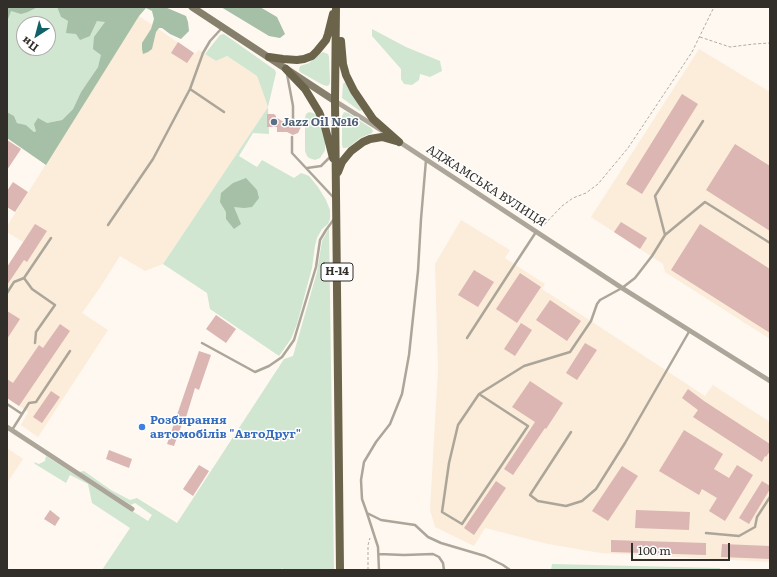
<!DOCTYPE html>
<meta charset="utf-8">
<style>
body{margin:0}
#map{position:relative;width:777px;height:577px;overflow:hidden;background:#fef8f1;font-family:Literata,serif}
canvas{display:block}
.frame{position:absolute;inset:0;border:8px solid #322e2a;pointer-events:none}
.north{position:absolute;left:16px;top:16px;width:40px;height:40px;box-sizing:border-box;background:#fff;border:1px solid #adabaa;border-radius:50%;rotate:216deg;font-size:11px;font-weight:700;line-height:16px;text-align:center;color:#322e2a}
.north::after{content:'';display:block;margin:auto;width:14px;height:18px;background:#116169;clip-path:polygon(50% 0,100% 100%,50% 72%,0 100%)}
.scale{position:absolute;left:631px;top:543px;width:99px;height:18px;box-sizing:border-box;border:2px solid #322e2a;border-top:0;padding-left:5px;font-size:12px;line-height:14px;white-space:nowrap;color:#322e2a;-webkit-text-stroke:3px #fff;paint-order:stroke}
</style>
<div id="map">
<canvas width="777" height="577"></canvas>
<div class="frame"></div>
<div class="north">Пн</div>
<div class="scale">100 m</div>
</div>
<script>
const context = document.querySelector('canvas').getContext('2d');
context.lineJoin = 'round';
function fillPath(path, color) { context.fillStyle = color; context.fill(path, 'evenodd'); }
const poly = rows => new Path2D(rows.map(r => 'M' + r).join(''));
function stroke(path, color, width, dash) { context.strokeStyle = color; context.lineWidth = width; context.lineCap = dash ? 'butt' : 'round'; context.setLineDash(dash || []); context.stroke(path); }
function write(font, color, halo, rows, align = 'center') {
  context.font = font + ' Literata,serif'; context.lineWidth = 3; context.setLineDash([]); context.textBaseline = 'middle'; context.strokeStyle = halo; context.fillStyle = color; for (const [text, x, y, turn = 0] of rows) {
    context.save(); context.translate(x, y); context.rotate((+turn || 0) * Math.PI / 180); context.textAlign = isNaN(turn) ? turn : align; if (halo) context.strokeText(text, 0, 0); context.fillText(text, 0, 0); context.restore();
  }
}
fillPath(poly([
 [139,16,195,54,199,50,216,61,227,56,257,76,268,107,163,264,145,271,120,256,101,286,82,313,108,330,38,437,21,425,28,412,7,398,7,267,23,242,7,232,7,226],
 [699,49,770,92,770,339,665,272,663,264,591,217],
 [461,220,510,250,505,258,545,284,542,289,705,396,713,385,770,422,770,562,601,553,548,544,485,528,474,546,435,527,430,510,438,369,435,264],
 [7,448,23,459,7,483]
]), '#fcecda');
fillPath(poly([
 [38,7,57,7,61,17,68,21,76,34,90,36,97,21,105,21,101,59,98,67,81,92,73,109,62,120,47,123,34,132,26,125,17,123,14,116,7,112,7,22,10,11,28,12],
 [24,24,48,24,48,48,24,48],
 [372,29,406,47,440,61,442,71,430,77,420,74,419,80,412,85,404,84,401,79,401,69,372,36],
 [224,34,275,70,276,73,268,107,269,134,253,133,239,156,257,167,262,160,294,178,301,173,304,174,309,176,318,187,326,200,330,210,330,219,328,224,322,229,317,238,315,246,312,268,297,324,291,339,279,356,210,309,207,293,163,264,268,107,257,76,227,56,216,61,205,54,220,35],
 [323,52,328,54,329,57,330,82,329,85,327,86,323,85,300,72,299,70,300,66,309,63,320,54],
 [346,82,362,110,360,111,342,98,343,84,344,83],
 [309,112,313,113,316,115,322,130,325,141,325,150,324,152,320,158,315,160,309,158,307,156,305,151,305,118,306,114],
 [344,112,348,113,371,128,373,131,372,133,360,138,349,147,345,148,343,148,342,145,342,116],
 [329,228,334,570,284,570,282,568,281,570,102,570,130,528,92,503,88,484,70,475,66,483,35,464,34,462,39,464,45,461,46,456,148,521,152,515,135,503,131,505,79,472,84,471,111,490,130,500,137,498,177,523,284,359,293,356,317,272,322,241],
 [552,564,720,568,720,570,551,570]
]), '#d0e6d1');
fillPath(poly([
 [7,7,38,7,28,12,21,14,11,11,7,22],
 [57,7,165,7,186,16,188,22,189,31,181,39,170,34,162,28,159,28,156,32,152,49,148,52,143,54,142,49,142,43,151,29,154,19,152,11,146,8,139,16,46,165,7,138,7,112,14,116,17,123,26,125,34,132,36,131,34,124,38,118,47,123,62,120,73,109,81,92,98,67,101,55,93,49,94,37,105,22,97,21,90,36,80,40,76,34,66,33,68,21,61,17],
 [221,7,260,7,277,17,285,34,280,38,269,36],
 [246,178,257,190,259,198,252,207,244,208,234,207,241,224,234,229,226,219,226,212,220,202,221,193,233,183]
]), '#a6bfa7');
fillPath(poly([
 [178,42,194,53,187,63,171,53],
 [682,94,698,104,642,194,626,184],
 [267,114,274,114,276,116,276,118,279,119,285,123,291,120,293,122,295,120,299,122,301,127,298,133,293,135,287,132,277,132,277,127,267,127],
 [7,140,21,149,7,170],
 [735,144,770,166,770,231,706,190],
 [13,182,28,192,15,212,7,207,7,191],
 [621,222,647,238,640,249,614,232],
 [35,224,47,231,27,262,24,260,7,285,7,267],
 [700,224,770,269,770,333,671,270],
 [474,270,494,282,478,307,458,295],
 [520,273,541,287,517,323,496,309],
 [550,300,581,321,567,341,536,320],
 [7,311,20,319,7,339],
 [216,315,236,329,226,343,206,329],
 [521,323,532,330,515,356,504,349],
 [60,324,70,331,19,406,7,398,7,379,13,383,39,345,43,348],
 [585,343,597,350,577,380,566,373],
 [199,351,211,355,199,390,195,388,184,424,182,424,174,446,167,444],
 [530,381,563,403,546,429,545,428,513,475,504,469,535,422,512,407],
 [688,389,704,401,770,444,770,451,766,457,765,456,762,462,693,417,698,410,682,398],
 [51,391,60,397,42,423,33,417],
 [684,430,723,454,714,469,729,478,737,465,753,475,725,521,709,511,717,498,702,489,699,495,659,471],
 [109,450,132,459,129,468,106,459],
 [199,465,209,471,193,496,183,489],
 [622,466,638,476,608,521,592,511],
 [496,481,506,488,474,535,464,528],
 [762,481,770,486,770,489,749,524,739,518],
 [50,510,60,518,55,526,44,519],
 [636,510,690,512,689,530,635,528],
 [611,540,706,543,706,555,611,552],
 [722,544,770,546,770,559,721,557]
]), '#dbb6b3');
stroke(poly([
 [700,37,730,47,754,44,770,43],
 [541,228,562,206,573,198,586,193,598,184,628,148,692,52,714,7],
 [368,570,368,545,370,538]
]), '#afaaa4', 1, [3, 2]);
stroke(poly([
 [221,29,210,41,203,53,190,89,224,112],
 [287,74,293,106,293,119],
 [292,137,292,153,334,198],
 [426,160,421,219,418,271,409,355,402,394,390,424,376,442,364,462,361,480,362,499,367,513,381,520,415,525,428,537,441,543,485,556,503,565,510,570],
 [307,168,321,166,330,157],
 [108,225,153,159,190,89],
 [665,235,655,196,703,121],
 [24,278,32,289,55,305,36,332,35,343],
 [7,293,14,282,24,278,51,238],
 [467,338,515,264,536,232],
 [202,343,255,372,269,366,282,357,294,340,316,267,320,240,326,230,334,219],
 [479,394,528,426,462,524,442,512,449,463,458,425,479,394,524,366,570,352,591,321,597,304,600,300,622,288,635,278,652,256,665,235,705,202,770,243],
 [7,404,22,414],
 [12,430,29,403,36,402,70,351],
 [571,432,530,495,538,501,566,506,582,501,596,489,625,443,690,330],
 [367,513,378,547,379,570],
 [706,533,739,536,755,527,757,517,770,497],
 [379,554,404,555,433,554,439,557,443,563,444,570]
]), '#aba699', 2.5);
stroke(poly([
 [335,101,381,130],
 [398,141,622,288,770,381],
 [7,427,132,509]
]), '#aba699', 5);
stroke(poly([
 [192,7,335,101]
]), '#867f6c', 7);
stroke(poly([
 [336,7,335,101,340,570],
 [341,41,343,64,346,75,354,91,373,119,399,142],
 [269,57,283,59,297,60,304,59,312,56,317,51,326,40,328,34,333,14],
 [286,69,305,89,319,112,325,127,333,158],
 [338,172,342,162,346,157,351,151,363,142,370,139,382,137,396,141]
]), '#6c634b', 8);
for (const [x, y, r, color] of [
 [274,122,4,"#5c6f8a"],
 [142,427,4,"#3f7fe0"]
]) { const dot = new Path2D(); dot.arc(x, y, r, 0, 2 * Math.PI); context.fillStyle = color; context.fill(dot); stroke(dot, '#fff', 1.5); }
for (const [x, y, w] of [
 [337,272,32]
]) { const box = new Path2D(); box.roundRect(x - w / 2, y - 9, w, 18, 3); context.fillStyle = '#fff'; context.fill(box); stroke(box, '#322e2a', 1); }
write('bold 11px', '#322e2a', null, [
 ["Н-14",337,272]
]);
write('bold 12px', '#4e5e75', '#fff', [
 ["Jazz Oil №16",282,122]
], 'left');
write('12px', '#322e2a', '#fff', [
 ["АДЖАМСЬКА ВУЛИЦЯ",486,186,33]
]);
write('bold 12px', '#366cbe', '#fff', [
 ["Розбирання",150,420],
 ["автомобілів \"АвтоДруг\"",150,434]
], 'left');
</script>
